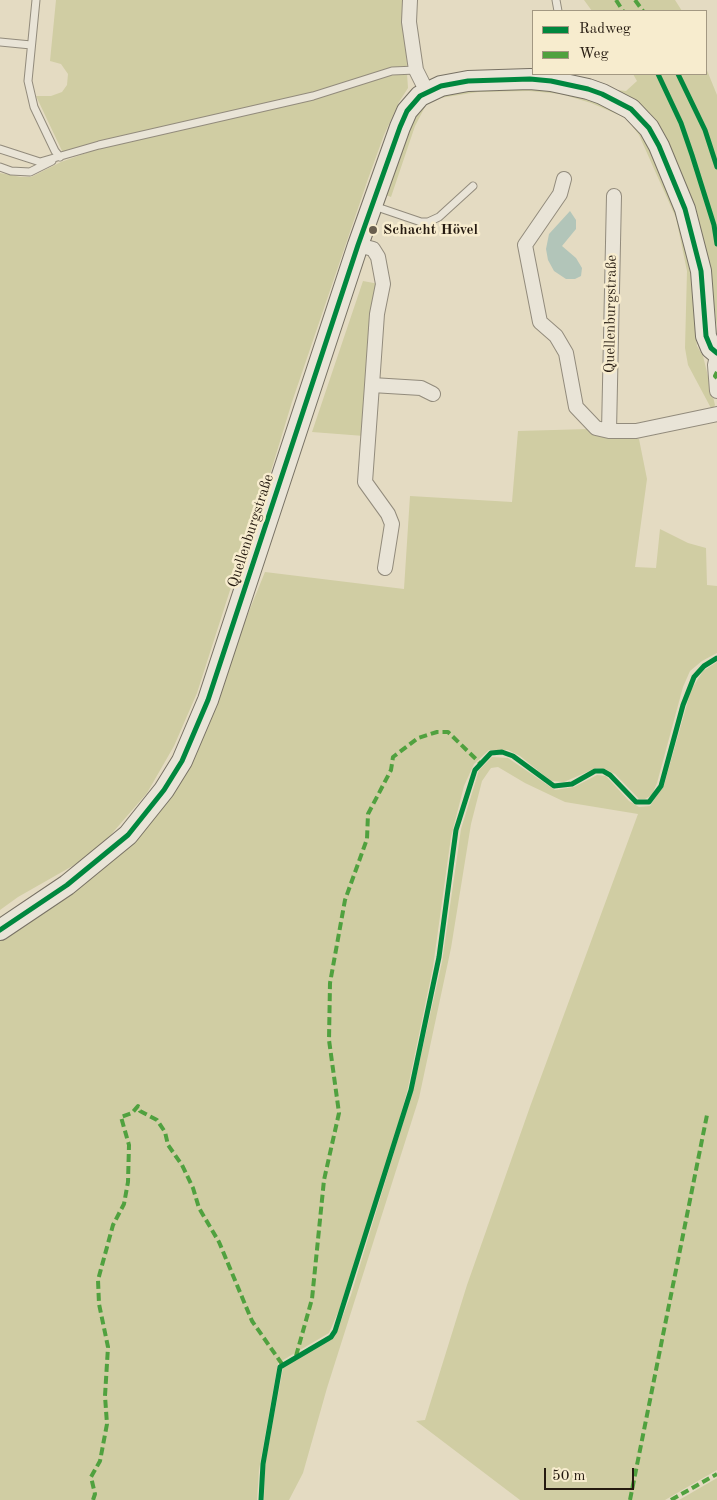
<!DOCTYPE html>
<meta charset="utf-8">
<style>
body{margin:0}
#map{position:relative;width:717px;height:1500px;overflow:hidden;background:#e4dbc2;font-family:"Old Standard TT",serif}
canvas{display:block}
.legend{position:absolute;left:532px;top:10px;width:175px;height:65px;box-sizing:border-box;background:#f7ecce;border:1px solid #a39882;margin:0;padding:6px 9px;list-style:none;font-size:15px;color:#251a10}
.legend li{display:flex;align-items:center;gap:10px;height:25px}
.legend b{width:25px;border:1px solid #a39882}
.scale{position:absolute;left:544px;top:1468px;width:90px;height:22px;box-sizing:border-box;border:2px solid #251a10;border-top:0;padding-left:6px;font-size:15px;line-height:18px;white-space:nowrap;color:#251a10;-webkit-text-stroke:4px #f7ecce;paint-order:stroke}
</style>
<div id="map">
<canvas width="717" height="1500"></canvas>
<ul class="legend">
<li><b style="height:6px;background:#00873e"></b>Radweg</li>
<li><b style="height:6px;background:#50a13f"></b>Weg</li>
</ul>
<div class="scale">50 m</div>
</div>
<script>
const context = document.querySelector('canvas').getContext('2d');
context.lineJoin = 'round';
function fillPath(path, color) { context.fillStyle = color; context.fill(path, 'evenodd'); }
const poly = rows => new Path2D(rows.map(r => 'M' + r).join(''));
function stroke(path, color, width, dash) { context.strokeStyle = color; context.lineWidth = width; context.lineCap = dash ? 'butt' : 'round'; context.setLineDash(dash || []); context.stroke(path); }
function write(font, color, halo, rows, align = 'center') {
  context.font = font + ' "Old Standard TT",serif'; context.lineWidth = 5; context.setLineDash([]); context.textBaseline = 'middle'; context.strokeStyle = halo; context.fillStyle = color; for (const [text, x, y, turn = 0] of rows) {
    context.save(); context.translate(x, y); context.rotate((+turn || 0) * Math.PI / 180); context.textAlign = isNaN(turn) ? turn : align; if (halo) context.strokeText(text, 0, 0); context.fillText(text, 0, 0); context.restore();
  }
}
fillPath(poly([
 [56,0,404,0,407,66,390,68,313,93,98,141,63,153,36,96,51,96,62,92,67,85,68,74,61,64,50,61],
 [584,0,675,0,682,11,592,11],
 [706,68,717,95,717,326,711,282,678,168,608,89,626,91,637,81,633,74,706,74],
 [407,74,408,88,399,102,384,135,368,179,292,402,250,540,241,556,197,693,174,746,147,793,108,838,83,860,18,897,0,910,0,173,21,177,31,177,61,162,100,148,387,76],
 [510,85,592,97,635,121,667,178,697,290,696,338,697,346,703,356,715,405,712,410,688,365,685,348,687,271,676,218,639,135,626,118,591,103,561,94,529,91,478,92,440,98,426,105,415,126,391,197,383,194,407,127,421,104,448,91],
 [363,281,379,284,364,436,312,432],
 [589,429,605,435,639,439,647,479,635,567,656,568,660,529,688,543,706,548,707,585,717,586,717,653,702,661,690,671,683,687,657,783,652,795,645,799,639,799,615,774,605,769,596,768,564,782,551,781,520,756,508,750,489,750,474,764,464,786,451,837,433,967,407,1092,386,1167,339,1310,329,1333,278,1363,259,1470,257,1500,0,1500,0,936,130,844,223,675,265,572,404,589,410,496,512,502,518,431],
 [717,662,717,1470,665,1500,520,1500,416,1421,425,1420,467,1285,531,1104,638,814,565,802,525,783,498,767,491,768,482,781,471,824,451,948,419,1098,327,1388,303,1473,289,1500,264,1500,265,1465,283,1368,335,1336,351,1295,414,1086,442,962,461,829,479,770,492,757,508,758,555,790,574,787,597,775,606,776,629,801,639,807,650,806,664,785,691,690,703,671],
 [717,1478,717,1500,679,1500]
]), '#d0cda3');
fillPath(poly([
 [570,211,576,220,576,229,562,246,576,258,582,268,581,276,575,279,566,279,554,271,548,260,546,249,549,234]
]), '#b2c5b9');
const lane = poly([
 [36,0,28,81,34,107,55,151,60,157],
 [556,0,558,11],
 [0,42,31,45],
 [0,149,40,162,99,145,313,96,392,71,416,70],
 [0,167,11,171,30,172,52,161],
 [374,206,421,222,428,222,439,217,473,186]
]);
const street = poly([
 [410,0,409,22,416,70,427,92],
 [564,179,560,194,525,245,540,322,556,336,566,353,576,407,596,428,609,431,636,431,717,414],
 [358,245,373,249,378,257,383,284,377,314,372,385],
 [717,356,715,365,717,391],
 [609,431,614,196],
 [385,568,392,524,388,514,365,482,372,385,421,388,433,394]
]);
const secondary = poly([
 [0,930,67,885,128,835,164,790,182,761,208,700,358,245,400,127,407,111,420,96,441,86,468,81,530,79,551,81,588,89,602,94,631,109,649,128,659,146,685,209,701,271,706,336,711,348,717,353]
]);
stroke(lane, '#928b7c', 9);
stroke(street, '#928b7c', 16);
stroke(secondary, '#777164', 22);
stroke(lane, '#e9e4d7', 7);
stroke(street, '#e9e4d7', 14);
stroke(secondary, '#e9e4d7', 20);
stroke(poly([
 [616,0,623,11],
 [635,0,643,11],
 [717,372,715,376,717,378],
 [296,1356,312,1299,324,1180,339,1113,329,1040,330,983,345,900,367,839,368,814,391,770,393,757,418,738,437,732,448,732,480,763],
 [93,1500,95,1494,91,1477,100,1461,107,1424,105,1396,108,1347,99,1304,98,1280,113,1225,124,1204,128,1182,129,1145,121,1117,132,1113,138,1106,140,1111,157,1120,165,1132,168,1145,182,1165,193,1188,199,1208,219,1242,252,1321,282,1364],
 [630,1500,707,1115],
 [671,1500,717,1474]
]), '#50a13f', 4, [8, 4]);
stroke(poly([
 [658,74,681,123,692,155,714,225,717,244],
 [678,74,705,130,717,167],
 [0,930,67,885,128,835,164,790,182,761,208,700,358,245,400,127,407,111,420,96,441,86,468,81,530,79,551,81,588,89,602,94,631,109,649,128,659,146,685,209,701,271,706,336,711,348,717,353],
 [261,1500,263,1464,280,1367,331,1337,335,1331,411,1090,439,957,456,830,475,770,491,753,502,752,513,756,554,786,572,784,595,771,603,771,610,775,636,802,649,802,661,786,683,705,694,677,704,666,717,658]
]), '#00873e', 5);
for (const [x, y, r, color] of [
 [373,230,5,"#685e4e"]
]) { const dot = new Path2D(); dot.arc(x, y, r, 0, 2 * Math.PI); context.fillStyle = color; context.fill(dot); stroke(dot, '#f7ecce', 2); }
write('bold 15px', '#251a10', '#f7ecce', [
 ["Schacht Hövel",383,230]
], 'left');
write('15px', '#251a10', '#f7ecce', [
 ["Quellenburgstraße",611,314,-89],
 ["Quellenburgstraße",251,531,-72]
]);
</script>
